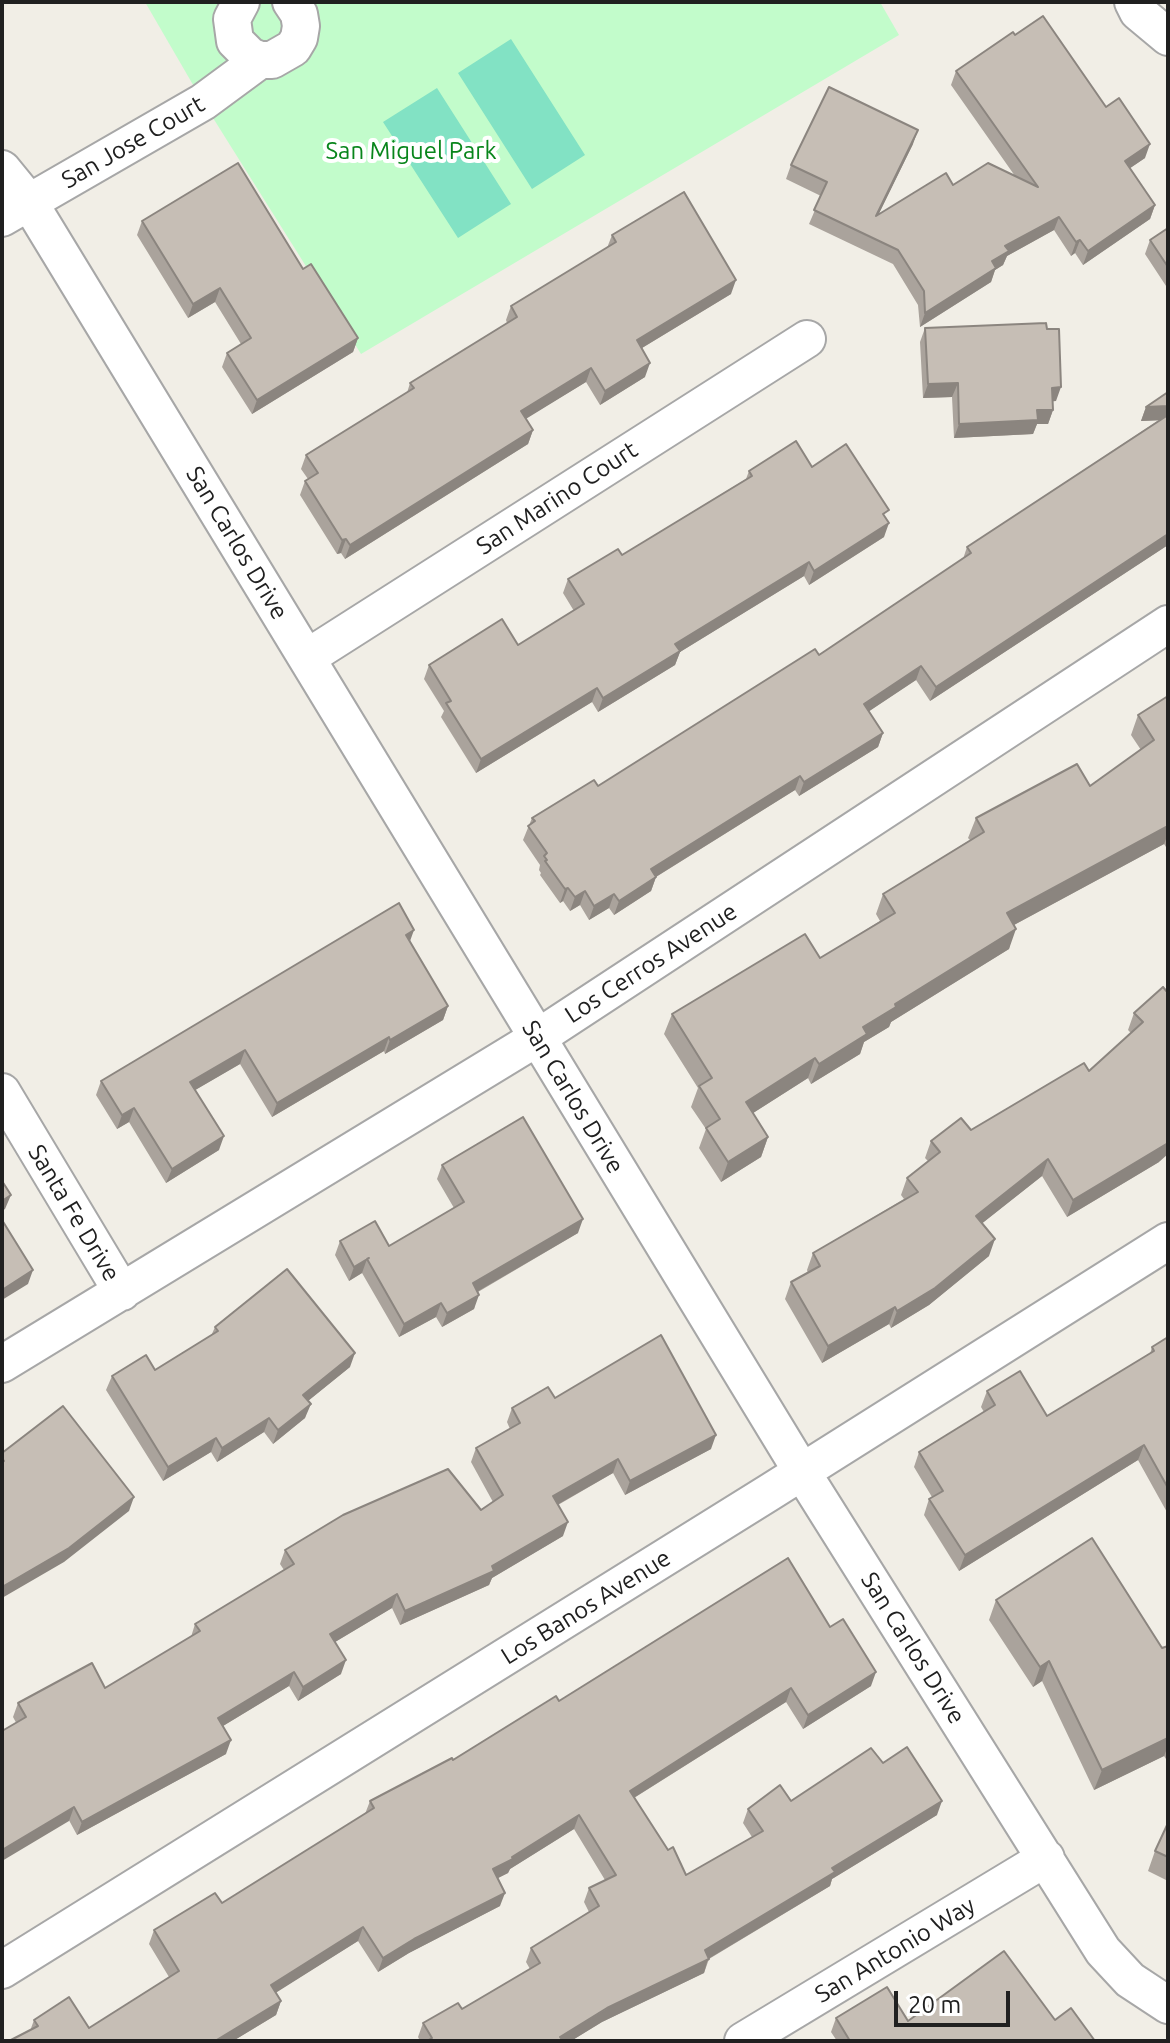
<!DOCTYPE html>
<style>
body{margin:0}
#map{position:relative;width:1170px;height:2043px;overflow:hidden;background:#f1eee6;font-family:Ubuntu,sans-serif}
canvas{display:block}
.frame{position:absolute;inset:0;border:4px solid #202020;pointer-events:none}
.scale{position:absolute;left:894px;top:1991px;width:116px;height:36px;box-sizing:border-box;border:4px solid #202020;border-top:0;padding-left:10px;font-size:24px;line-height:28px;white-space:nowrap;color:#202020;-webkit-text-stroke:6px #fff;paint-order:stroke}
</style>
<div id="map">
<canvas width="1170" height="2043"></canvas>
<div class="frame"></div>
<div class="scale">20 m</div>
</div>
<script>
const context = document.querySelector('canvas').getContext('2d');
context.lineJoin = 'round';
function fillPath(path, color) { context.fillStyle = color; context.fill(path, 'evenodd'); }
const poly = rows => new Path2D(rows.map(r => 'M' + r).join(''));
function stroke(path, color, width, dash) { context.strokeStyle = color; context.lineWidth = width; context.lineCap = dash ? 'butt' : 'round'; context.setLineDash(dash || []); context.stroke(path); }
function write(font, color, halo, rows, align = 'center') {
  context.font = font + ' Ubuntu,sans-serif'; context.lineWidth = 8; context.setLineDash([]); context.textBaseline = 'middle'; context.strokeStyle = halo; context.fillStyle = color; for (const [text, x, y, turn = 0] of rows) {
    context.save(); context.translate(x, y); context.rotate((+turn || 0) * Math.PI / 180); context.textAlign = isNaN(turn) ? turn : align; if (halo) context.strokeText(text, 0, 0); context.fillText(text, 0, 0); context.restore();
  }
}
fillPath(poly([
 [145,2,880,2,899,35,361,354,203,102]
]), '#c2fccb');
fillPath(poly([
 [511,39,585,155,532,189,458,73],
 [437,88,511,204,458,238,383,122]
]), '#82e2c4');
const street = poly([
 [241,2,232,19,235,41,250,56,260,60,272,60,293,48,299,38,301,26,299,14,291,2],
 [1133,2,1138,12,1168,37],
 [2,169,29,202,802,1472,1103,1951,1130,1980,1168,2005],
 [2,218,203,102,260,60],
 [308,657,807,339],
 [2,1092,122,1292],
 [2,1364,537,1038,1168,624],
 [2,1970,770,1492,1168,1241],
 [743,2041,1046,1858]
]);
stroke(street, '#a7a7a7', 40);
stroke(street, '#fff', 36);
fillPath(poly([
 [1015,35,1106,107,1145,158,1130,168,1155,205,1150,219,1083,265,1075,253,1071,256,1054,230,1007,256,1003,265,995,270,991,282,920,327,918,305,893,264,809,224,821,196,786,179,791,165,913,144,878,215,953,185,1015,176,951,85,956,71],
 [142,221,303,269,358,338,353,352,252,414,222,367,227,353,241,344,215,302,188,318,137,235],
 [1168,228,1168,289,1145,254,1150,240],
 [612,235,731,294,642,348,645,377,600,405,586,382,526,418,533,430,528,444,345,559,341,553,337,554,300,495,305,481,308,479,301,469,306,455,407,393,410,383,507,323,506,320,511,306,607,248],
 [925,328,1056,401,1052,401,1053,410,1048,424,1037,424,1033,434,954,438,952,397,923,398,920,342],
 [1168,392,1168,545,930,701,916,680,869,711,883,733,878,747,799,796,795,790,656,877,651,891,614,915,609,908,589,920,580,905,570,911,563,901,560,903,540,875,541,873,539,870,540,865,523,840,532,818,598,786,819,655,963,559,967,547,1159,420,1141,421,1146,407],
 [812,467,886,518,884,537,809,585,804,576,680,652,675,665,598,712,592,702,476,773,441,717,444,711,424,679,429,665,518,645,574,611,563,593,568,579,622,555,746,479,749,471],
 [1168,696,1168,850,1164,844,1014,925,1009,949,891,1022,889,1027,864,1042,860,1054,811,1084,808,1078,753,1113,768,1137,761,1157,721,1182,699,1148,706,1129,691,1107,698,1088,664,1034,672,1014,820,958,880,921,876,914,883,894,970,840,968,838,976,818,1090,786,1141,750,1131,735,1138,715],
 [410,942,448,1006,443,1020,385,1054,384,1051,272,1117,240,1064,195,1090,219,1150,166,1183,129,1122,117,1129,96,1095,101,1081],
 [1163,987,1159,1162,1067,1217,1042,1176,982,1223,989,1256,929,1305,891,1328,889,1324,822,1363,785,1299,791,1282,808,1273,807,1270,813,1253,904,1199,901,1195,907,1178,928,1161,925,1158,931,1141,971,1130,1089,1071,1131,1033,1128,1030,1134,1013],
 [442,1165,578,1233,478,1292,474,1309,442,1327,436,1317,399,1337,362,1273,349,1281,335,1255,340,1241,389,1246,454,1208,437,1179],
 [215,1327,350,1367,308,1401,305,1418,273,1444,264,1432,217,1462,211,1452,163,1481,106,1390,112,1376,155,1370,211,1336],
 [1168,1337,1168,1514,1138,1460,959,1571,924,1515,929,1499,932,1497,914,1467,919,1452,984,1412,981,1407,987,1391,1047,1416,1150,1354,1152,1347],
 [555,1398,711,1449,625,1495,613,1473,558,1505,563,1536,492,1578,489,1585,400,1625,392,1608,335,1642,341,1674,298,1701,289,1686,223,1726,226,1754,77,1835,13,1717,18,1703,105,1688,191,1637,195,1624,284,1570,280,1564,285,1550,481,1510,493,1502,471,1462,476,1448,510,1429,507,1422,512,1408],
 [996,1600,1162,1648,1168,1647,1168,1758,1166,1759,1164,1756,1094,1790,1042,1681,1033,1687,989,1620],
 [830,1627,871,1686,803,1729,786,1702,634,1798,668,1850,686,1875,752,1837,743,1823,748,1809,791,1801,883,1763,937,1815,832,1879,830,1886,709,1959,704,1973,602,2022,571,2041,420,2041,418,2037,423,2023,462,2009,530,1969,526,1962,531,1948,589,1912,584,1902,589,1888,605,1880,574,1829,510,1869,508,1873,498,1878,500,1906,409,1953,378,1972,358,1941,276,1992,281,2001,276,2015,233,2041,30,2031,34,2020,89,2028,169,1977,149,1944,154,1930,222,1903,365,1814,370,1801,453,1760,559,1701],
 [1168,1823,1168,1881,1148,1871,1155,1851],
 [836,2018,908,2021,1055,2020,1095,2041,837,2041,831,2032]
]), '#aaa39c');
fillPath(poly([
 [918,130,913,144,871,230,876,216],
 [1150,144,1145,158,1120,175,1125,161],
 [1155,205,1150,219,1083,265,1088,251],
 [1059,217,1054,230,1007,256,1003,265,995,270,991,282,920,327,925,313,992,261,1005,246],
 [1080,240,1075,253,1071,256,1076,242],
 [736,280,731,294,632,354,637,340],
 [220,288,215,302,188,318,193,304],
 [358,338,353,352,252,414,257,400],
 [650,363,645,377,600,405,605,391],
 [591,368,586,382,516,425,521,411],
 [958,383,952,397,923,398,928,384],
 [1061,387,1056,401,1047,402,1052,388],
 [1168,406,1168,420,1141,421,1146,407],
 [1037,410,1053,410,1048,424,1037,424,1033,434,954,438,959,424],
 [533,430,528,444,345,559,350,545],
 [889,523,884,537,809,585,814,571],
 [1168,534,1168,545,930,701,936,687],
 [346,539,341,553,337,554,342,540],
 [809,562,804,576,680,652,675,665,598,712,603,698,675,644],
 [921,666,916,680,859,718,864,704],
 [597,688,592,702,476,773,481,759],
 [883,733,878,747,799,796,804,782],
 [800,776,795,790,646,883,651,869],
 [1168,826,1168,834,1164,844,999,933,1007,913],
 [656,877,651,891,614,915,619,901],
 [568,888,563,901,560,903,565,889],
 [585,891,580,905,570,911,575,897],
 [614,894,609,908,589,920,594,906],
 [1016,929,1009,949,891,1022,889,1027,864,1042,860,1054,811,1084,819,1064,863,1027,895,1004],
 [414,930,409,944,406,935],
 [448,1006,443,1020,385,1054,390,1040],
 [389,1037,384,1051,272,1117,277,1103],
 [245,1050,240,1064,185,1096,190,1082],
 [815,1058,808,1078,739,1122,746,1102],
 [134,1108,129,1122,117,1129,122,1115],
 [224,1136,219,1150,166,1183,172,1169],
 [768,1137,761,1157,721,1182,728,1162],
 [1168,1143,1168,1154,1159,1162,1067,1217,1073,1200],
 [1048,1159,1042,1176,970,1233,976,1216],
 [11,1195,5,1209,2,1211,2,1201],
 [583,1219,578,1233,468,1297,473,1283],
 [995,1239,989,1256,929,1305,891,1328,897,1311],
 [367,1259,362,1273,349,1281,354,1267],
 [33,1270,28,1284,2,1300,2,1290],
 [479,1295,474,1309,442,1327,447,1313],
 [441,1303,436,1317,399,1337,404,1324],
 [895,1307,889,1324,822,1363,828,1346],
 [355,1353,350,1367,298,1409,303,1395],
 [311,1404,305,1418,273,1444,278,1430],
 [269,1418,264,1432,217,1462,222,1448],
 [716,1435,711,1449,625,1495,630,1481],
 [216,1438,211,1452,163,1481,168,1467],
 [1144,1445,1138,1460,959,1571,965,1555],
 [618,1459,613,1473,548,1510,553,1496],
 [134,1497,129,1511,64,1562,2,1598,2,1587],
 [568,1522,563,1536,492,1578,489,1585,400,1625,405,1611,492,1566],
 [397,1594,392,1608,325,1648,330,1634],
 [346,1660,341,1674,298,1701,303,1687],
 [1049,1661,1042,1681,1033,1687,1040,1667],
 [294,1672,289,1686,213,1732,218,1718],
 [876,1672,871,1686,803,1729,808,1715],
 [791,1688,786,1702,624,1804,630,1791],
 [1168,1738,1168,1746,1164,1756,1094,1790,1102,1770],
 [231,1740,226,1754,77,1835,82,1822],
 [942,1801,937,1815,832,1879,830,1886,708,1959,704,1973,602,2022,571,2041,559,2041,560,2037,705,1950,832,1868],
 [74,1807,69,1821,2,1861,2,1850],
 [579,1815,574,1829,510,1869,508,1873,488,1883,493,1869],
 [505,1893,500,1906,409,1953,378,1972,383,1958,414,1939],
 [363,1927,358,1941,266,1999,271,1985],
 [281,2001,276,2015,233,2041,215,2041]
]), '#8b857f');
const building = poly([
 [1043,16,1106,107,1119,98,1150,144,1125,161,1155,205,1088,251,1080,240,1076,242,1059,217,1005,246,1009,251,992,261,996,268,925,313,924,291,898,250,814,210,827,182,791,165,829,87,918,130,876,216,946,173,953,185,988,163,1038,187,956,71,1013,32,1015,35,1043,16],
 [238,163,303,269,311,264,358,338,257,400,227,353,251,338,220,288,193,304,142,221,238,163],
 [684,192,736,280,637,340,650,363,605,391,591,368,521,411,533,430,350,545,346,539,342,540,305,481,318,473,306,455,414,388,410,383,517,317,511,306,616,242,612,235,684,192],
 [1168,228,1168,267,1150,240,1168,228],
 [1046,323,1047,329,1059,329,1061,387,1052,388,1053,410,1037,410,1038,420,959,424,958,383,928,384,925,328,1046,323],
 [1168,392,1168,406,1146,407,1168,392],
 [1168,415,1168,534,936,687,921,666,864,704,883,733,804,782,800,776,651,869,656,877,619,901,614,894,594,906,585,891,575,897,568,888,565,889,545,861,547,860,544,856,547,853,528,826,535,821,532,818,594,780,598,786,815,649,819,655,971,553,967,547,1168,415],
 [796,441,812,467,846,444,889,510,883,514,889,523,814,571,809,562,675,644,680,651,603,698,597,688,481,759,446,703,451,701,429,665,502,619,518,645,584,604,568,579,618,549,622,555,752,476,749,471,796,441],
 [1168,696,1168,826,1007,913,1016,929,895,1004,896,1007,863,1027,867,1034,819,1064,815,1058,746,1102,768,1137,728,1162,706,1128,720,1119,699,1086,712,1078,672,1014,805,934,820,958,895,913,883,894,984,832,976,818,1077,764,1090,786,1154,740,1138,715,1168,696],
 [399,903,414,930,406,935,448,1006,390,1040,389,1037,277,1103,245,1050,190,1082,224,1136,172,1169,134,1108,122,1115,101,1081,399,903],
 [1163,987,1168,993,1168,1143,1073,1200,1048,1159,976,1216,995,1239,935,1288,897,1311,895,1307,828,1346,791,1282,820,1266,813,1253,918,1192,907,1178,940,1152,931,1141,961,1118,971,1130,1084,1063,1089,1071,1143,1022,1134,1013,1163,987],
 [523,1117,583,1219,473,1283,479,1295,447,1313,441,1303,404,1324,367,1259,369,1258,354,1267,340,1241,375,1221,389,1246,464,1202,442,1165,523,1117],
 [2,1181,11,1195,2,1201,2,1181],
 [2,1220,33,1270,2,1290,2,1220],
 [287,1269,355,1353,303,1395,311,1404,278,1430,269,1418,222,1448,216,1438,168,1467,112,1376,146,1355,155,1370,218,1331,215,1327,287,1269],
 [661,1335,716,1435,630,1481,618,1459,553,1496,568,1522,492,1566,494,1571,405,1611,397,1594,330,1634,346,1660,303,1687,294,1672,218,1718,231,1740,82,1822,74,1807,2,1850,2,1731,26,1717,18,1703,92,1663,105,1688,200,1631,195,1624,294,1564,285,1550,343,1515,448,1469,481,1510,503,1495,476,1448,520,1423,512,1408,548,1387,555,1398,661,1335],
 [1168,1337,1168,1488,1144,1445,965,1555,929,1499,943,1491,919,1452,995,1405,987,1391,1020,1371,1047,1416,1154,1351,1152,1347,1168,1337],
 [63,1406,134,1497,69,1548,2,1587,2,1462,4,1461,2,1458,2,1453,63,1406],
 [1092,1538,1162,1648,1168,1646,1168,1738,1102,1770,1049,1661,1040,1667,996,1600,1092,1538],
 [788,1558,830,1627,843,1619,876,1672,808,1715,791,1688,630,1791,668,1850,673,1847,686,1875,763,1831,748,1809,780,1785,791,1801,871,1748,883,1763,907,1747,942,1801,832,1868,835,1872,705,1950,709,1959,607,2008,560,2037,563,2041,427,2041,432,2038,423,2023,458,2003,462,2009,540,1963,531,1948,599,1906,589,1888,616,1875,579,1815,512,1857,513,1859,493,1869,505,1893,414,1939,383,1958,363,1927,271,1985,281,2001,215,2041,9,2041,38,2026,34,2020,69,1997,89,2028,179,1971,154,1930,215,1893,222,1903,374,1808,370,1801,452,1758,453,1760,556,1696,559,1701,788,1558],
 [1168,1823,1168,1857,1155,1851,1168,1823],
 [1004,1951,1055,2020,1071,2008,1095,2041,850,2041,836,2018,887,1987,908,2021,1004,1951]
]);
fillPath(building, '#c6beb5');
stroke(building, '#8b857f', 2);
write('24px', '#202020', '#fff', [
 ["San Jose Court",133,142,-30],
 ["San Marino Court",557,498,-33],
 ["San Carlos Drive",237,543,59],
 ["Los Cerros Avenue",651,963,-33],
 ["San Carlos Drive",573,1097,59],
 ["Santa Fe Drive",74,1213,59],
 ["Los Banos Avenue",586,1607,-32],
 ["San Carlos Drive",913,1648,58],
 ["San Antonio Way",895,1950,-31]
]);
write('24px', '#08851b', '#fff', [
 ["San Miguel Park",411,151]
]);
</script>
